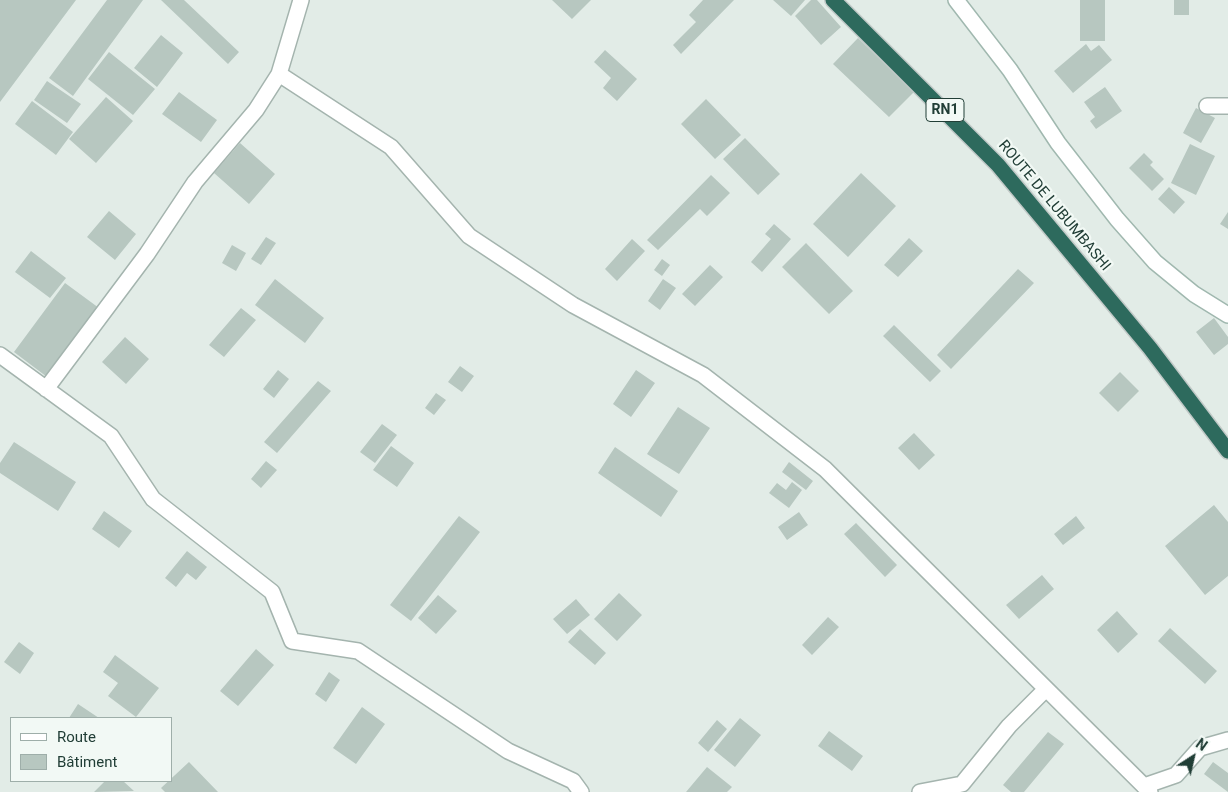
<!DOCTYPE html>
<meta charset="utf-8">
<style>
body{margin:0}
#map{position:relative;width:1228px;height:792px;overflow:hidden;background:#e2ece7;font-family:Roboto,sans-serif}
canvas{display:block}
.legend{position:absolute;left:10px;top:717px;width:162px;height:65px;box-sizing:border-box;background:#f2f9f5;border:1px solid #9eaea9;margin:0;padding:6px 9px;list-style:none;font-size:15px;color:#213e36}
.legend li{display:flex;align-items:center;gap:10px;height:25px}
.legend b{width:25px;border:1px solid #9eaea9}
.north{position:absolute;left:1168px;top:732px;width:50px;height:50px;-webkit-text-stroke:4px #f2f9f5;paint-order:stroke;rotate:35deg;font-size:14px;font-weight:700;line-height:20px;text-align:center;color:#213e36}
.north::after{content:'';display:block;margin:auto;width:18px;height:22px;background:#213e36;clip-path:polygon(50% 0,100% 100%,50% 72%,0 100%)}
</style>
<div id="map">
<canvas width="1228" height="792"></canvas>
<ul class="legend">
<li><b style="height:6px;background:#fff"></b>Route</li>
<li><b style="height:14px;background:#b7c7c0"></b>Bâtiment</li>
</ul>
<div class="north">N</div>
</div>
<script>
const context = document.querySelector('canvas').getContext('2d');
context.lineJoin = 'round';
function fillPath(path, color) { context.fillStyle = color; context.fill(path, 'evenodd'); }
const poly = rows => new Path2D(rows.map(r => 'M' + r).join(''));
function stroke(path, color, width, dash) { context.strokeStyle = color; context.lineWidth = width; context.lineCap = dash ? 'butt' : 'round'; context.setLineDash(dash || []); context.stroke(path); }
function write(font, color, halo, rows, align = 'center') {
  context.font = font + ' Roboto,sans-serif'; context.lineWidth = 4.5; context.setLineDash([]); context.textBaseline = 'middle'; context.strokeStyle = halo; context.fillStyle = color; for (const [text, x, y, turn = 0] of rows) {
    context.save(); context.translate(x, y); context.rotate((+turn || 0) * Math.PI / 180); context.textAlign = isNaN(turn) ? turn : align; if (halo) context.strokeText(text, 0, 0); context.fillText(text, 0, 0); context.restore();
  }
}
fillPath(poly([
 [0,0,76,0,0,102],
 [107,0,143,0,73,96,49,78],
 [161,0,184,0,239,52,228,64],
 [552,0,591,0,572,19],
 [703,0,734,0,681,54,673,45,696,22,689,15],
 [773,0,805,0,791,16],
 [811,0,817,0,841,27,821,45,795,16],
 [1080,0,1105,0,1105,41,1080,41],
 [1174,0,1189,0,1189,15,1174,15],
 [161,35,183,53,157,87,134,68],
 [858,38,914,92,889,117,833,64],
 [1086,44,1091,51,1099,45,1112,60,1073,93,1054,71],
 [605,50,637,79,617,101,603,88,611,78,594,62],
 [109,52,155,89,133,115,88,79],
 [47,81,81,104,67,123,34,100],
 [1105,87,1122,111,1096,129,1090,121,1095,117,1084,102],
 [179,92,217,120,201,142,162,114],
 [106,97,133,121,96,163,69,139],
 [706,99,741,135,715,159,681,124],
 [32,101,73,132,56,155,15,124],
 [1196,108,1215,118,1201,143,1183,133],
 [745,138,780,174,758,195,723,159],
 [240,143,275,174,249,204,214,173],
 [1190,144,1215,156,1196,195,1171,183],
 [1144,153,1153,162,1150,165,1164,179,1152,191,1129,168],
 [861,173,896,206,848,257,813,224],
 [711,175,730,193,707,216,700,209,658,250,647,240],
 [1169,187,1185,202,1174,214,1158,199],
 [109,211,136,234,115,260,87,237],
 [1228,212,1228,229,1220,224],
 [774,224,791,239,762,272,751,262,771,239,765,234],
 [266,237,276,243,261,265,251,259],
 [909,238,923,251,898,277,884,265],
 [632,239,645,251,617,281,605,269],
 [806,243,853,291,829,314,782,267],
 [232,245,246,253,236,271,222,263],
 [31,251,66,278,50,298,15,272],
 [662,259,670,265,662,276,654,270],
 [710,265,723,277,695,306,682,294],
 [1018,269,1034,283,951,369,937,355],
 [275,279,324,318,305,343,255,305],
 [663,279,676,288,660,310,648,301],
 [65,283,99,308,47,377,14,352],
 [241,308,256,320,224,357,209,345],
 [1214,318,1228,337,1228,344,1214,355,1196,332],
 [894,325,941,371,930,382,883,336],
 [125,337,149,359,126,384,102,362],
 [460,366,474,376,462,392,448,382],
 [278,370,289,379,274,398,263,389],
 [636,370,655,383,631,417,613,404],
 [1120,372,1139,391,1118,412,1099,393],
 [318,381,331,391,277,453,264,442],
 [436,393,446,400,434,415,425,408],
 [678,407,710,428,679,474,647,454],
 [382,424,397,435,375,463,360,452],
 [914,433,935,455,919,470,898,448],
 [14,442,76,482,58,511,0,473,0,463],
 [391,446,414,463,397,487,373,470],
 [615,447,678,491,661,517,598,473],
 [266,461,277,470,261,488,251,479],
 [789,462,813,481,806,490,782,472],
 [792,482,802,490,789,508,769,493,777,483,786,490],
 [1214,505,1228,522,1228,576,1205,595,1165,546],
 [104,511,132,531,119,548,92,529],
 [799,512,808,525,787,540,778,527],
 [459,516,480,532,411,621,390,605],
 [1076,516,1085,528,1063,545,1054,534],
 [856,523,897,565,885,577,844,534],
 [187,551,207,567,196,580,187,573,176,587,165,578],
 [1042,575,1054,589,1019,619,1006,605],
 [619,593,642,615,617,641,594,619],
 [438,595,457,611,436,634,418,618],
 [576,599,590,615,567,634,553,619],
 [1117,611,1138,634,1118,653,1097,630],
 [828,617,839,627,812,655,802,645],
 [1170,628,1217,671,1205,684,1158,641],
 [580,629,606,653,595,665,568,642],
 [19,642,34,653,20,674,4,662],
 [256,649,274,665,238,706,220,691],
 [115,655,159,688,136,717,108,696,118,683,103,672],
 [329,672,340,680,326,702,315,694],
 [78,704,99,718,69,718],
 [362,707,385,724,356,764,333,748],
 [740,718,761,735,735,767,714,750],
 [717,720,727,729,708,752,698,743],
 [829,731,863,756,852,771,818,746],
 [1048,732,1064,744,1024,792,1011,792,1003,785],
 [189,762,218,792,165,792,161,788],
 [1213,762,1228,773,1228,792,1204,774],
 [707,767,732,787,727,792,686,792],
 [105,781,123,781,134,791,94,792]
]), '#b7c7c0');
const street = poly([
 [301,0,279,74,391,147,469,236,573,305,703,375,825,469,1150,792],
 [1207,106,1228,106],
 [0,355,111,436,153,499,272,592,292,641,358,651,508,751,573,781,581,792],
 [46,389,147,254,195,182,256,110,279,74],
 [1144,786,1176,775,1200,748,1228,740],
 [920,792,962,784,1009,726,1046,689]
]);
const secondary = poly([
 [956,0,1010,70,1058,143,1117,219,1155,262,1194,294,1228,315]
]);
const highway = poly([
 [833,0,998,165,1150,348,1228,451]
]);
stroke(street, '#a4b4ae', 18);
stroke(secondary, '#a0b8af', 18);
stroke(highway, '#c1c9c7', 18);
stroke(street, '#fff', 15);
stroke(secondary, '#fff', 15);
stroke(highway, '#2d6a5d', 15);
for (const [x, y, w] of [
 [945,110,38]
]) { const box = new Path2D(); box.roundRect(x - w / 2, y - 11.5, w, 23, 4); context.fillStyle = '#f2f9f5'; context.fill(box); stroke(box, '#213e36', 1); }
write('bold 14px', '#213e36', null, [
 ["RN1",945,110]
]);
write('15px', '#213e36', '#f2f9f5', [
 ["ROUTE DE LUBUMBASHI",1054,206,50]
]);
</script>
